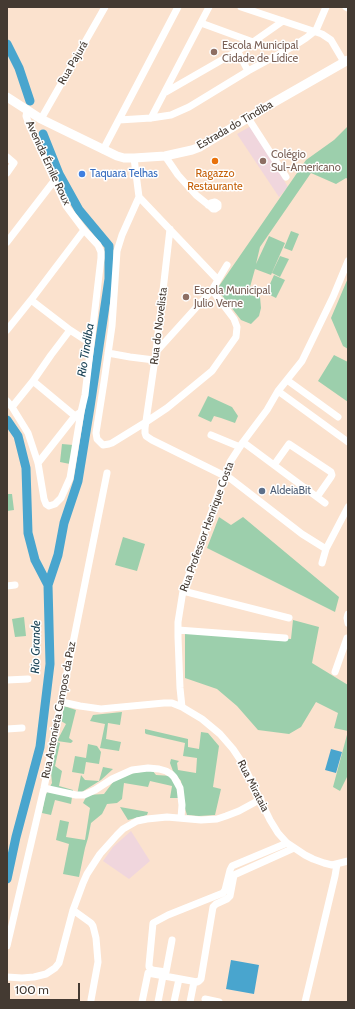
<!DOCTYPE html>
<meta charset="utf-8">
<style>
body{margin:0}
#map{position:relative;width:355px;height:1009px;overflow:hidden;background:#fbe2ce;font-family:Cabin,sans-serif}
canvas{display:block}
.frame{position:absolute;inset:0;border:8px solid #443a32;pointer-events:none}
.scale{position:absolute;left:8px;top:983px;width:72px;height:18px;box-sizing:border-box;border:2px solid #443a32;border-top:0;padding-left:5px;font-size:12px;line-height:14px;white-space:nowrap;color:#443a32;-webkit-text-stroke:3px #fff;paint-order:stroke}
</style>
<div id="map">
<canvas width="355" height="1009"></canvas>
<div class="frame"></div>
<div class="scale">100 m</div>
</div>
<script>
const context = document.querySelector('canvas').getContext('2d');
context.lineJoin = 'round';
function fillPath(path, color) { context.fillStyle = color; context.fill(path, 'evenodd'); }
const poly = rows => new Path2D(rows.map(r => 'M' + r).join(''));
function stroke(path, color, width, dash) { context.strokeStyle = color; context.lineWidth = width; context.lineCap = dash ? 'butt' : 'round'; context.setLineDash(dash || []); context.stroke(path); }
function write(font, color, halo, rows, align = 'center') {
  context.font = font + ' Cabin,sans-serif'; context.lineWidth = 3; context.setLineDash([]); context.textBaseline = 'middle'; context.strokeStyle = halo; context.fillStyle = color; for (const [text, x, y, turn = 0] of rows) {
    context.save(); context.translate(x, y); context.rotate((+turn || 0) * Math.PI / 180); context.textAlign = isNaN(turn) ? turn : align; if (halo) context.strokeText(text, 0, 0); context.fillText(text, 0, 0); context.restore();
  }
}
fillPath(poly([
 [251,126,288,187,279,197,237,134],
 [131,831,150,861,129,879,103,861,113,847]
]), '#f0d6dd');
fillPath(poly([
 [348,126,348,179,346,178,336,184,311,173,260,247,256,264,269,236,285,243,271,275,255,269,250,287,253,296,260,297,261,308,259,316,251,324,241,320,217,289,306,160,334,140],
 [291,231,299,234,292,251,284,248],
 [280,256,289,259,280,277,272,273],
 [274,275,285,280,276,298,266,293],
 [348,278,348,349,343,346,331,318],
 [334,355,348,362,348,402,318,381],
 [208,396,232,407,238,416,235,423,221,418,214,416,211,422,198,416],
 [62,444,73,445,70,464,60,462],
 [7,494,12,494,14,510,7,511],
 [219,517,231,525,243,517,339,597,335,612,207,548],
 [123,537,145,544,137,571,115,565],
 [24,617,26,636,15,637,12,619],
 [293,620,319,627,312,663,348,685,348,775,340,791,333,787,348,731,334,728,338,713,316,702,301,727,289,734,258,730,237,706,217,689,185,678,185,631,291,639],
 [64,706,76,710,69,738,73,741,71,743,57,741,66,724,61,721],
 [122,712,120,725,108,723,106,739,121,742,119,751,100,748,105,724,90,721,93,715],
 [145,729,188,739,188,747,199,749,201,732,208,733,219,746,213,787,221,789,215,815,199,816,187,815,184,805,181,781,173,771,170,763,171,759,179,761,177,763,178,770,196,773,197,758,183,756,185,743,146,734,145,733],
 [57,742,60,743,55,766,62,771,59,786,73,790,71,804,55,800,51,815,42,813,45,796,52,783,51,772],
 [88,744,97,746,101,752,99,764,86,762,84,774,72,772,75,756,86,758],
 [103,767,113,769,101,780,77,795,81,775,85,780,99,781],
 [152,770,156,775,172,776,181,798,170,798,172,786,150,781,148,787,124,783,122,799,117,803,107,804,102,814,91,823,88,838,85,848,79,877,63,874,69,844,56,840,60,820,69,822,66,837,85,840,90,808,83,803,87,795,104,794,113,782,123,775],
 [120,807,148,812,147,815,128,820]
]), '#9ccfac');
fillPath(poly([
 [331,749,342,752,336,773,325,770],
 [231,960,259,965,254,994,226,989]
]), '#49a5ce');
stroke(poly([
 [7,44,19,68,30,101],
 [43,134,59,174,79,210,109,246,109,279,90,407,78,481,64,523,58,555,48,585],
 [7,420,18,436,26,468,28,533,35,560,48,585,50,664,40,747,16,837,7,879]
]), '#49a5ce', 9);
stroke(poly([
 [241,7,322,34,331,40,344,62],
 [346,7,348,8],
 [201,23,253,42],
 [237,50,248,71],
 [166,92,253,42,283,21],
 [27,111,26,116,30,127,66,206,84,230,98,245,101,252,101,258,85,395,81,412,75,416],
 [151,118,209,7],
 [248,118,286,177],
 [41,119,105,7],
 [119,120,151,118,171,115,189,107,248,71,292,47,306,38,315,31,317,28,326,7],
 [103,150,178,7],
 [165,156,178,175,196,195,211,207,213,209,215,209,218,207,218,204,215,202,211,203,208,205],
 [7,157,14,163,7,173],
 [134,158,139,197,218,280],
 [139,197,122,235,117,251,112,326,104,382,96,433,97,439,103,445,109,444,112,443,146,422,167,408,212,371,219,361,236,337,237,327,234,319,212,290],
 [170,229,156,352,145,428,145,433,146,436,152,440,231,479,302,534,326,549],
 [7,242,54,181],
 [31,300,70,330,90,343],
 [7,330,31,300,84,230],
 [156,352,212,290,227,265],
 [108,353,130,357,154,360],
 [287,380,338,417],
 [33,381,75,416,38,463],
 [278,391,348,442],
 [7,401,12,407,28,433,38,463,44,499,46,504,49,506,55,504,61,498,70,478,81,412],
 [12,407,33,381,51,355,70,330],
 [211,435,240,447],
 [243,442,325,503],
 [274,465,289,444,331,472,332,475,331,477,317,497],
 [322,563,326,549,348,507],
 [7,586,15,585],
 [183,591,289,618],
 [348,614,347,618,348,623],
 [178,630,285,638],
 [335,672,347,638],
 [7,680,28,679],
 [62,702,80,706,101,709,111,708,164,703,172,703,182,707,202,719,220,734,233,749,243,764,270,820,278,833,287,843,305,855,313,859,324,863,332,865,348,861],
 [182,707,180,688,178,637,178,622,182,597,183,591,225,475,230,462,243,442,267,410,278,391,302,361,333,297,348,261],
 [7,729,22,728],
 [44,788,76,795,84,795,95,790,112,779,132,770,148,768,159,769,166,771,171,774,174,777,180,788,182,805,181,818],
 [73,910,91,923,93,926,96,938,98,962,91,1000],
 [172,940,166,972,152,970,149,967,149,965,153,923,168,915,223,893,225,890,230,870,232,866,287,843],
 [7,946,44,788,107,473],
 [7,977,22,978,34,977,46,974,55,968,59,963,73,910,83,883,87,874,100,854,117,835,123,829,137,821,147,819,167,817,201,820,217,819,226,816,239,811,261,799],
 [205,999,219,1002],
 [142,1002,148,973,197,982,199,981,201,979,213,907,216,904,227,899,230,896,234,875,294,848],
 [158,1002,163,976],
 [174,1002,179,979],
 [190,1002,194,982],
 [305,1002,335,876,337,864]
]), '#fff', 7);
stroke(poly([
 [7,97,41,119,117,156,124,158,134,158,165,156,192,150,200,147,271,104,348,60]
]), '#fff', 9);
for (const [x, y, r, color] of [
 [214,52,4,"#8d6e63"],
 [215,161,4,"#e8710a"],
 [263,161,4,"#8d6e63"],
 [82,174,4,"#3f7fe0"],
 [186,297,4,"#8d6e63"],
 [262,491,4,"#5c6f8a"]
]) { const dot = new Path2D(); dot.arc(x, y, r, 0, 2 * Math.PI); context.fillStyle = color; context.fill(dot); stroke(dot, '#fff', 1.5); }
write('11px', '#785e54', '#fff', [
 ["Escola Municipal",222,46],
 ["Cidade de Lídice",222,59],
 ["Colégio",271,155],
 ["Sul-Americano",271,168],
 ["Escola Municipal",194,291],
 ["Julio Verne",194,304]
], 'left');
write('11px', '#443a32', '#fff', [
 ["Rua Pajurá",73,63,-60],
 ["Estrada do Tindiba",235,125,-30],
 ["Avenida Émile Roux",48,163,65],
 ["Rua do Novelista",159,326,-83],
 ["Rua Professor Henrique Costa",207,527,-70],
 ["Rua Antonieta Campos da Paz",59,710,-79],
 ["Rua Mirataia",253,786,63]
]);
write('11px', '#366cbe', '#fff', [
 ["Taquara Telhas",90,174]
], 'left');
write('11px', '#c56008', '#fff', [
 ["Ragazzo",215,174],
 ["Restaurante",215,187]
]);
write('11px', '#4e5e75', '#fff', [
 ["AldeiaBit",270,491]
], 'left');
write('italic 12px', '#1e4658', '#fff', [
 ["Rio Tindiba",86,350,-81],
 ["Rio Grande",36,647,-89]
]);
</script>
